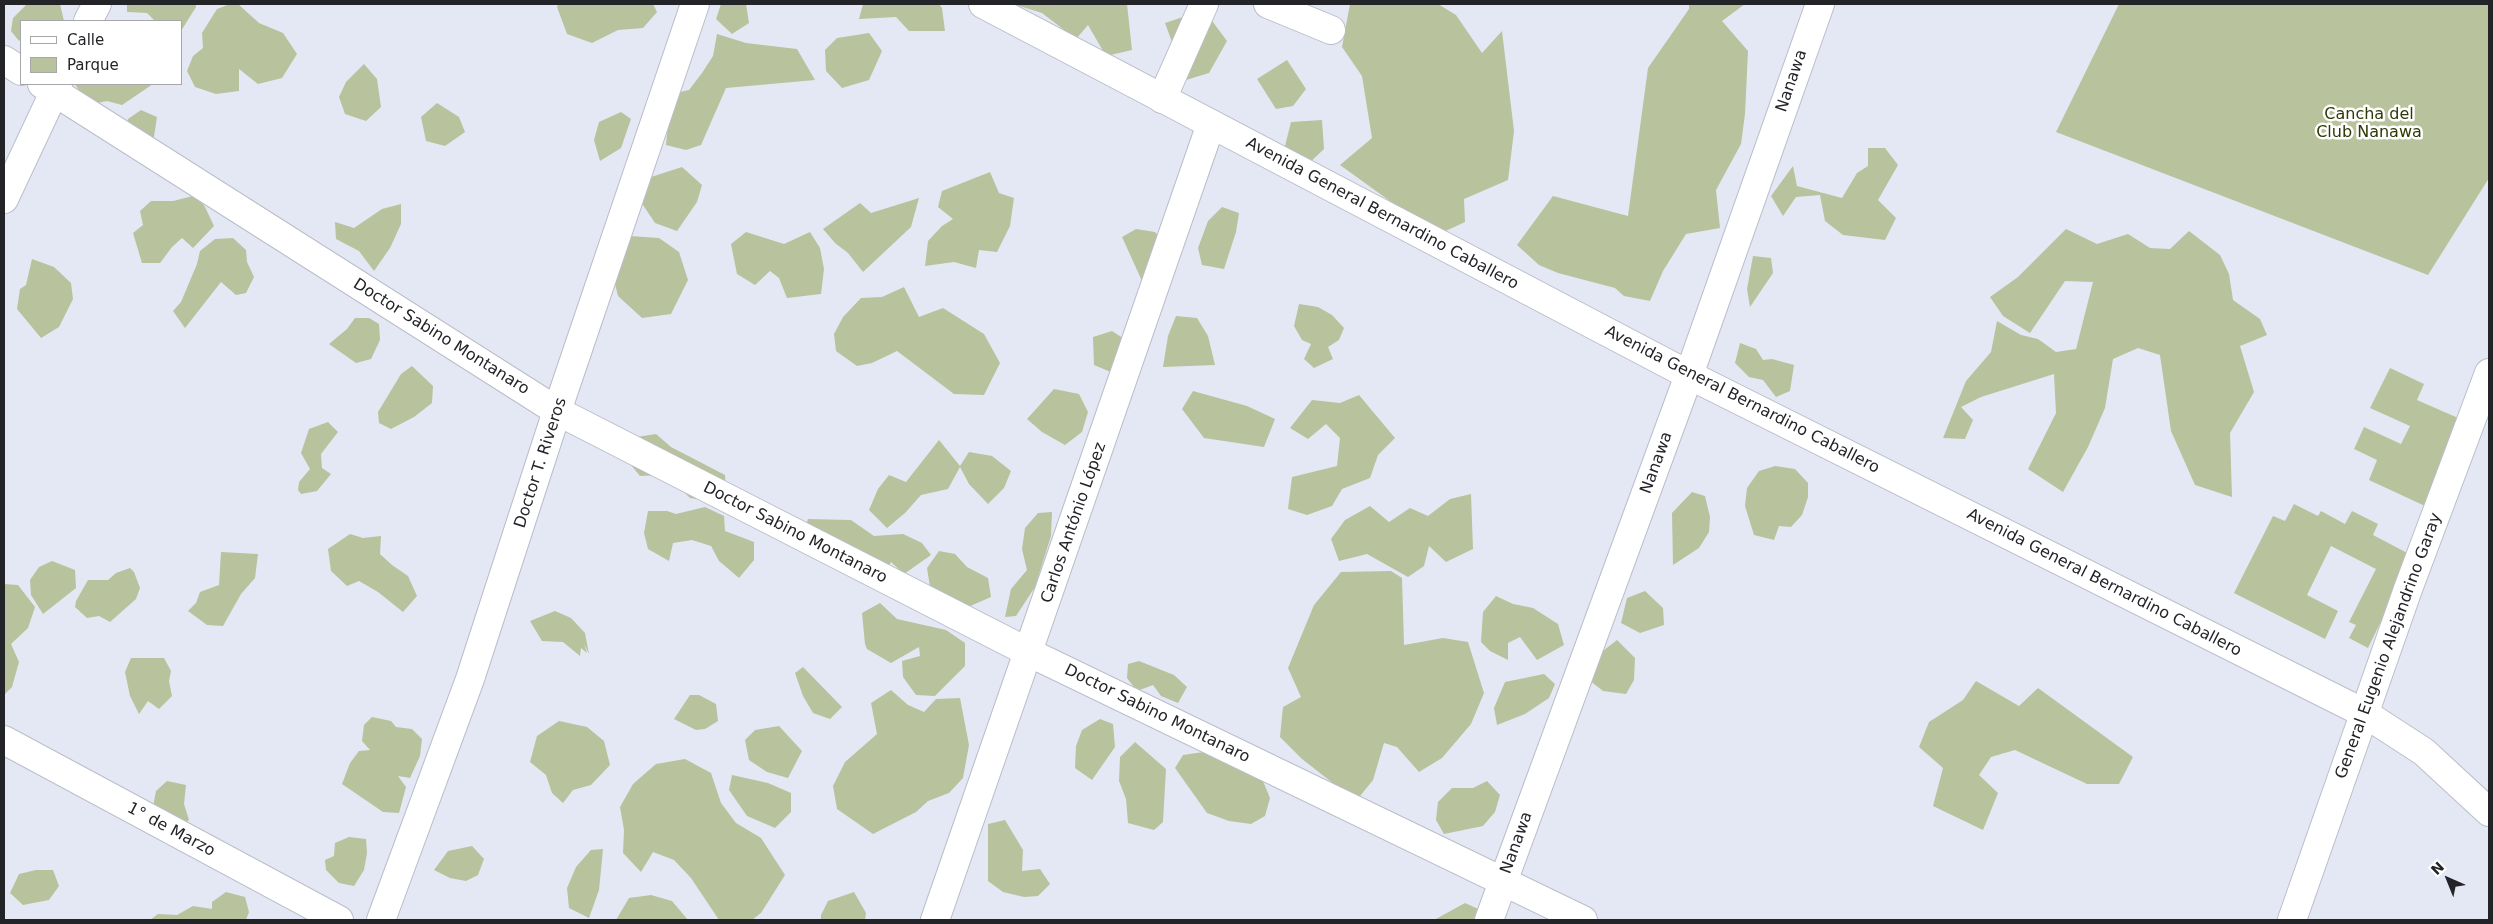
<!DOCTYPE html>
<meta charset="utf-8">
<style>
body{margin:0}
#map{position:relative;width:2493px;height:924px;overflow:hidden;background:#e4e8f4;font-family:"DejaVu Sans",sans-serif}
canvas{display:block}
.frame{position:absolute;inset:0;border:5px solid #232428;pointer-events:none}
.legend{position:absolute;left:20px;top:20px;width:162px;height:65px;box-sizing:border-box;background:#fff;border:1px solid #a7a7a9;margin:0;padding:6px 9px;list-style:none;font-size:15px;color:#232428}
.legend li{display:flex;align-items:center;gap:10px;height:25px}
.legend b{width:25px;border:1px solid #a7a7a9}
.north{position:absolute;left:2423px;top:854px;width:50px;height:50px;-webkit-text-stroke:4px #fff;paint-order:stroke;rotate:316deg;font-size:14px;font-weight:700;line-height:20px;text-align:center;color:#232428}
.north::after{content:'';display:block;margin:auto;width:18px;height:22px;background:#232428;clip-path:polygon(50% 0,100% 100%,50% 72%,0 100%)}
</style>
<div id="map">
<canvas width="2493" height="924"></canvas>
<div class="frame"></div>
<ul class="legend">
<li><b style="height:6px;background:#fff"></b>Calle</li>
<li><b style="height:14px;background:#b8c29c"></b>Parque</li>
</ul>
<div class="north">N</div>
</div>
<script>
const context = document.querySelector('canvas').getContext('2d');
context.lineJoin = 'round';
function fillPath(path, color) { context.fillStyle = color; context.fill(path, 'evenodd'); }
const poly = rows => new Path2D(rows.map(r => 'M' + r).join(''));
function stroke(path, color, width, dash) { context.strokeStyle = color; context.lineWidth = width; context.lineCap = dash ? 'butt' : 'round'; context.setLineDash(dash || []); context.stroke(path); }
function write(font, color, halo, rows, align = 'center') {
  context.font = font + ' "DejaVu Sans",sans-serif'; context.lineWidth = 5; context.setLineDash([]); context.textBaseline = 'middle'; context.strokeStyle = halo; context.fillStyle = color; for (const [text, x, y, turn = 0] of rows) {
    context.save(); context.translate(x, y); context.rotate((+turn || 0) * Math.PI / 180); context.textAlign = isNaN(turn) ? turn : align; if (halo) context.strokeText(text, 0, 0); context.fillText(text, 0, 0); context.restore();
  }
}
fillPath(poly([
 [27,4,60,4,64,21,21,21,21,39,19,41,11,31,13,18],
 [127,4,196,4,196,7,181,31,181,21,155,21,147,13,127,12],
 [230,4,238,4,259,23,283,33,297,54,282,78,258,84,239,69,239,91,216,94,195,87,187,71,193,56,203,48,202,33,217,9],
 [558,4,653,4,657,12,643,28,618,30,592,43,567,34,557,7],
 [721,4,746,4,749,23,732,34,716,19],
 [863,4,939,4,942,8,945,31,909,31,896,17,859,19],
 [1013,4,1127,4,1132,50,1106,56,1088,25,1076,39,1042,13],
 [1350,4,1438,4,1456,15,1482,53,1502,31,1514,131,1508,180,1464,199,1465,222,1437,235,1340,165,1372,138,1362,76,1342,47],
 [1689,4,1745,4,1722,21,1748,51,1745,114,1741,144,1716,190,1720,228,1686,234,1663,271,1650,301,1624,296,1615,288,1558,273,1539,265,1517,245,1553,196,1628,216,1648,68,1689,9],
 [2119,4,2489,4,2489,178,2428,275,2056,132],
 [1204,10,1227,41,1209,73,1186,80,1165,23],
 [869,33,882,51,869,80,842,88,826,71,825,50,837,38],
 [717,34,746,43,797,49,815,80,726,88,701,145,686,150,666,145,669,114,680,92,689,90,702,73,713,56],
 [1287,60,1306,89,1293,106,1276,109,1257,79],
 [364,64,377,79,381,107,366,121,345,114,339,97,346,82],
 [75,84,153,84,122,105,107,101,88,105],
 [437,103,459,117,465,132,445,146,426,141,421,117],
 [141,110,157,117,153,143,124,146,128,119],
 [621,112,631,119,621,148,600,161,594,140,599,122],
 [1322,120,1324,149,1305,167,1285,146,1291,122],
 [1868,148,1885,148,1898,165,1878,200,1896,218,1885,240,1843,235,1825,221,1820,195,1796,197,1783,216,1771,196,1793,166,1797,186,1842,198,1857,173,1868,166],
 [682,167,702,185,697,202,677,231,655,223,637,196,648,178],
 [990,172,999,193,1014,198,1010,226,997,252,979,250,976,268,954,262,925,266,928,241,942,226,953,219,938,207,942,191],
 [197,195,205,207,214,226,193,248,182,238,172,247,160,263,142,263,133,233,143,225,140,211,151,201,173,201],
 [919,198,911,227,863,272,848,253,835,243,823,229,860,203,871,213],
 [401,204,401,224,390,248,374,271,359,251,336,239,335,222,354,228,382,209],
 [1222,207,1239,213,1236,232,1224,269,1202,265,1198,248,1208,221],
 [1136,229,1155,232,1173,253,1142,281,1122,237],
 [2066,229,2097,244,2128,234,2150,248,2170,249,2189,231,2220,255,2229,274,2233,300,2260,319,2267,335,2240,346,2254,392,2230,433,2232,497,2195,485,2171,431,2160,355,2138,348,2113,359,2105,408,2088,447,2063,492,2028,469,2056,413,2054,374,1981,397,1961,407,1973,420,1965,439,1943,438,1966,381,1991,352,1997,321,2021,335,2038,339,2056,352,2076,349,2093,282,2065,281,2030,333,2003,316,1990,297,2018,277],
 [746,232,784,244,810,232,820,248,824,269,821,294,787,298,779,278,770,271,755,285,737,274,731,244],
 [630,236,659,238,679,252,688,280,671,314,642,318,618,296,609,260],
 [233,238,246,250,247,262,254,277,246,293,236,295,221,282,185,328,173,311,181,302,197,264,200,251,215,239],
 [1753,256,1771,258,1773,273,1750,307,1747,289],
 [32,259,54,267,71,283,73,299,59,327,41,338,17,309,20,289,26,285],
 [904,287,919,317,943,308,984,334,1000,363,984,395,954,394,897,351,872,363,857,366,836,351,834,334,843,317,861,298,882,297],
 [1299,304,1318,307,1332,315,1344,328,1339,340,1328,347,1333,359,1314,368,1304,359,1311,344,1302,340,1294,326],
 [1176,316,1197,318,1208,336,1215,365,1163,367,1168,336],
 [355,318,369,318,379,324,380,340,371,359,356,363,329,344,347,329],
 [1112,331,1129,342,1118,375,1094,365,1093,337],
 [1740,343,1756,349,1763,360,1772,359,1794,365,1790,391,1776,397,1763,380,1749,377,1735,363],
 [412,366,433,386,432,403,414,417,391,429,379,423,378,412,401,374],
 [2390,368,2424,384,2417,400,2465,421,2425,506,2369,480,2377,460,2354,449,2364,427,2401,444,2410,426,2370,408],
 [1054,389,1079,394,1088,412,1082,432,1065,445,1042,432,1027,419],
 [1193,391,1247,406,1275,419,1264,447,1204,438,1182,409],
 [1359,395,1395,438,1378,455,1370,478,1342,489,1332,506,1307,515,1288,509,1292,477,1337,466,1340,438,1326,424,1308,439,1290,428,1312,400,1340,403],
 [328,422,338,432,321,454,322,468,331,474,317,491,301,494,298,490,299,482,310,469,301,453,309,429],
 [656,434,671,447,725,475,726,490,715,502,690,498,673,481,660,475,640,476,626,459,637,437],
 [939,440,960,466,969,452,992,456,1011,471,1004,488,988,504,969,484,960,467,948,489,921,495,905,513,887,528,869,510,878,489,889,475,906,482],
 [1775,466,1795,469,1808,483,1808,497,1802,515,1791,527,1779,526,1774,540,1754,535,1745,506,1747,488,1759,471],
 [1692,492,1705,496,1710,517,1709,532,1699,548,1673,565,1672,513],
 [1471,494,1473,549,1446,562,1429,546,1424,566,1408,577,1367,554,1339,561,1331,539,1345,520,1370,506,1389,522,1410,508,1428,516,1450,499],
 [2294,504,2318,516,2321,511,2345,524,2352,511,2378,524,2373,535,2413,556,2368,648,2349,638,2356,625,2349,622,2376,569,2331,546,2307,595,2338,611,2325,639,2234,593,2273,516,2285,521],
 [705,507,724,516,725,531,754,542,754,560,739,578,719,561,711,546,692,540,673,543,669,561,648,549,644,533,648,511,667,511,676,514],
 [1052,512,1051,536,1035,587,1016,616,1005,617,1011,589,1027,570,1022,549,1025,528,1038,513],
 [808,519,851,520,874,536,903,534,922,543,931,555,904,574,891,562,888,567,802,539],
 [350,534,363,538,381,536,380,554,392,565,408,576,417,596,403,612,378,592,359,581,347,586,331,571,328,549],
 [939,551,955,554,967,567,988,578,991,597,968,607,931,593,927,568],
 [221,552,258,554,255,578,241,594,223,626,207,625,188,611,196,603,200,592,219,585],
 [52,561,75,570,76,588,43,614,31,595,30,580,39,567],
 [130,568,134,572,140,588,136,599,110,622,99,616,87,618,75,607,76,601,88,580,108,580,116,573],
 [1391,571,1402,578,1404,645,1443,638,1468,642,1484,693,1471,724,1442,758,1419,772,1397,747,1384,743,1373,780,1356,801,1302,759,1280,737,1283,707,1301,697,1288,668,1314,605,1341,572],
 [4,584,18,585,35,607,28,628,11,644,19,662,12,687,4,695],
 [1645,591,1663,608,1664,625,1640,633,1621,623,1627,598],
 [1496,596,1513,604,1533,608,1558,624,1564,645,1537,660,1520,637,1508,643,1508,660,1490,651,1481,642,1483,612],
 [880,603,897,619,946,630,965,643,965,666,935,696,916,695,903,677,902,661,920,656,919,647,891,663,867,649,865,644,862,613],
 [555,611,571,618,585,633,589,654,584,644,587,653,581,648,580,656,563,642,542,641,530,621],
 [1617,640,1635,658,1634,680,1626,694,1603,691,1589,680,1599,654],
 [131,658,164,658,171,671,169,681,172,696,159,709,148,701,139,714,130,696,125,672],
 [1139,661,1174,675,1187,687,1178,703,1161,696,1153,685,1137,691,1127,678,1128,664],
 [803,667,842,707,830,719,813,713,803,696,795,673],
 [1544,674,1555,684,1549,698,1525,714,1497,725,1494,708,1505,682],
 [1976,681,2019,706,2038,688,2133,757,2119,784,2087,784,2015,750,1991,757,1979,775,1998,793,1983,830,1933,806,1943,768,1919,747,1929,722,1963,700],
 [891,690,908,705,924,712,936,699,960,698,969,745,963,778,949,793,928,801,916,812,873,834,837,809,833,786,845,762,877,734,871,703],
 [690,695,699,695,716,704,718,721,705,729,696,730,674,719],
 [372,717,391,721,396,727,412,729,422,739,420,756,410,778,398,776,406,787,399,813,383,812,342,784,350,763,359,751,370,750,362,741,364,725],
 [1100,719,1113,724,1115,747,1092,780,1075,768,1076,746,1082,730],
 [559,721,587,727,604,741,610,765,591,785,573,790,563,803,552,793,546,775,530,762,537,736],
 [779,726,802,751,788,778,767,772,749,760,745,740,755,730],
 [1135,742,1166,769,1163,822,1154,830,1128,823,1126,799,1119,781,1120,757],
 [1224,749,1258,769,1270,798,1265,816,1251,824,1229,821,1207,813,1175,768,1183,755],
 [685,759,711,773,721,803,736,823,761,838,785,875,761,913,752,920,719,920,691,878,674,860,653,852,641,872,623,853,624,830,620,807,633,784,656,764],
 [732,775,768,783,791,793,791,812,775,828,747,816,729,790],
 [167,781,186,785,184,804,189,820,173,830,153,807,156,791],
 [1487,781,1500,795,1495,812,1483,826,1444,834,1436,820,1438,802,1452,788,1473,788],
 [1005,820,1023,850,1022,871,1040,869,1050,884,1038,896,1024,897,1003,892,988,881,988,824],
 [349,837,366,839,367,853,364,870,354,886,339,883,326,870,325,860,334,856,335,843],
 [472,846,484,859,478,875,466,881,450,878,434,870,448,851],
 [603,849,599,890,589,918,569,908,567,888,576,867,591,850],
 [36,870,53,870,59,886,49,900,23,905,10,893,19,874],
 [226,892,245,897,249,912,246,920,150,920,158,914,177,915,193,906,212,909,212,902],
 [854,892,866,913,865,920,821,920,821,915,828,901],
 [651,895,672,901,688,920,616,920,629,898],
 [1465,903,1485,912,1484,920,1434,920]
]), '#b8c29c');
const minor = poly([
 [1268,4,1331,30],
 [88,21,97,4],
 [4,60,21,71],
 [42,84,557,411,1030,653,1583,920],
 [1162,99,1204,4],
 [4,199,58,84],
 [4,740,339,920],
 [381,920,470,679,557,411,695,4],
 [935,920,1211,124],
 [1489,920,1689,375,1820,4],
 [2292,920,2408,589,2489,373]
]);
const major = poly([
 [983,4,1689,375,2364,713,2424,752,2489,812]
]);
stroke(minor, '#babec9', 30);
stroke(major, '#babec9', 30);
stroke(minor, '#fff', 28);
stroke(major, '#fff', 28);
write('16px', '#232428', '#fff', [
 ["Nanawa",1792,81,-71],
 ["Avenida General Bernardino Caballero",1382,214,28],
 ["Doctor Sabino Montanaro",441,337,32],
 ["Avenida General Bernardino Caballero",1742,400,27],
 ["Doctor T. Riveros",541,463,-72],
 ["Nanawa",1657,463,-70],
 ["Carlos António López",1074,523,-71],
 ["Doctor Sabino Montanaro",795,533,27],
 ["Avenida General Bernardino Caballero",2104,583,27],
 ["General Eugenio Alejandrino Garay",2389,646,-70],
 ["Doctor Sabino Montanaro",1157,714,26],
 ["1° de Marzo",171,830,28],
 ["Nanawa",1517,843,-70]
]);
write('16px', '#303804', '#fff', [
 ["Cancha del",2369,115],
 ["Club Nanawa",2369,133]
]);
</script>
